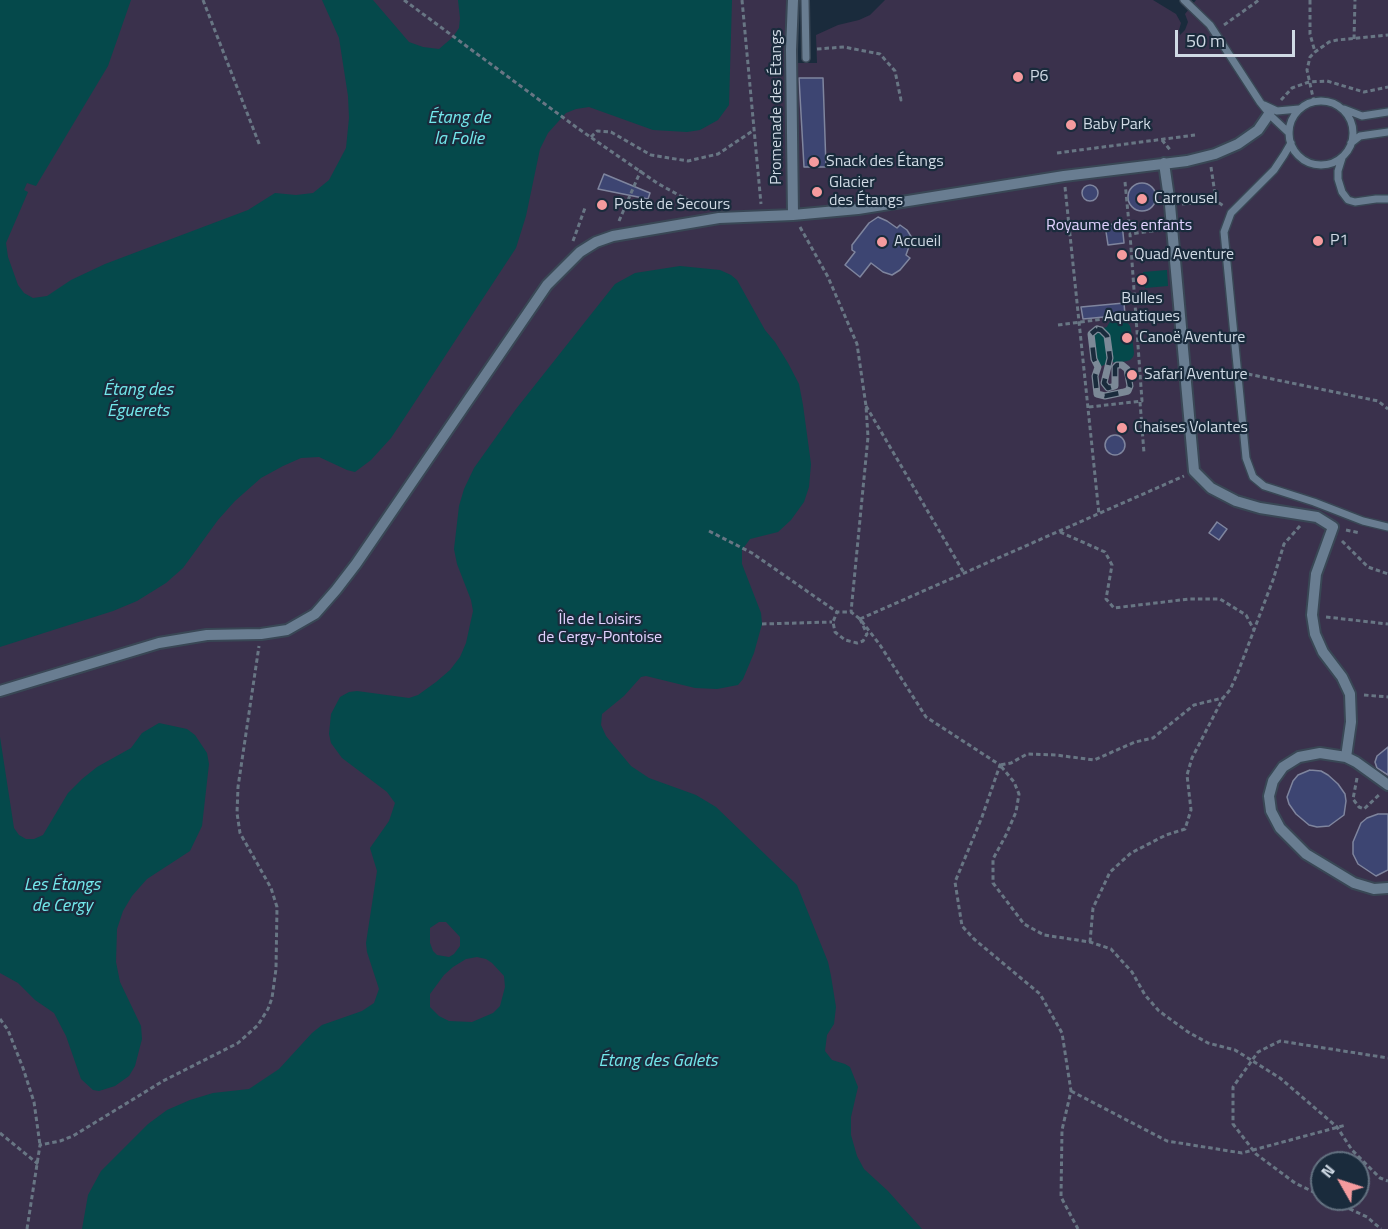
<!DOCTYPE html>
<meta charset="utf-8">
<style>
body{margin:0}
#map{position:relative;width:1388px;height:1229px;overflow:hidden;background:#1a2b3c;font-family:"Titillium Web",sans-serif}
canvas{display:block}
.north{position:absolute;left:1310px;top:1151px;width:60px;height:60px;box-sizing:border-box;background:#1a2b3c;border:2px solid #637180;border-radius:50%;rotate:309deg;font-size:16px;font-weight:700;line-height:24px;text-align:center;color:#d0dae5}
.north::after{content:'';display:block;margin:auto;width:21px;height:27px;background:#f59b9e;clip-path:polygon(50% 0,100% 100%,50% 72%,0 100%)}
.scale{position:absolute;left:1175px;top:30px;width:120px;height:27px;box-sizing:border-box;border:3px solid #d0dae5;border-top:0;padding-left:8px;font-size:18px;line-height:21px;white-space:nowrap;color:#d0dae5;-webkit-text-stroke:4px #1a2b3c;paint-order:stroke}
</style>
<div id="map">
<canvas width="1388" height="1229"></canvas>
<div class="north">N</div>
<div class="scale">50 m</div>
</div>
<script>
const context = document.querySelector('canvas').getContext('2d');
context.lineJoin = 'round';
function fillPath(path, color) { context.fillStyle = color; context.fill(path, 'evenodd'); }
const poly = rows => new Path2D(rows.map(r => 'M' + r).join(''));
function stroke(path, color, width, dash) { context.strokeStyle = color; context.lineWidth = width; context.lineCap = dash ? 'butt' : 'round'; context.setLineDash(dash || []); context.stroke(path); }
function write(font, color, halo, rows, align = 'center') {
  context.font = font + ' "Titillium Web",sans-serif'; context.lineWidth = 4.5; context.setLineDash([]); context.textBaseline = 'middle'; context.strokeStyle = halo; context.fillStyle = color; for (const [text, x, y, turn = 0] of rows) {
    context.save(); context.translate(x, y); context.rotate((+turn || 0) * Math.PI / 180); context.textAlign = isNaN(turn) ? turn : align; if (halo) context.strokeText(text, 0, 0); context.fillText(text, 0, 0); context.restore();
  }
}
fillPath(poly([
 [0,0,798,0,798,63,817,63,816,35,838,25,859,20,870,15,885,0,1153,0,1176,14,1181,23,1179,30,1180,35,1185,30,1188,22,1185,14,1196,0,1388,0,1388,1229,0,1229],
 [1322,1163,1358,1163,1358,1199,1322,1199]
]), '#3a314c');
fillPath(poly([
 [0,0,131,0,108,66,36,186,27,183,24,190,28,192,6,243,8,257,18,285,24,293,33,298,47,296,71,280,105,264,248,210,275,193,296,195,313,193,329,180,346,148,349,118,348,96,339,38,322,0,373,0,409,42,423,47,439,49,453,37,459,28,460,18,458,0,732,0,729,105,718,120,700,130,687,132,653,130,589,107,576,109,566,113,548,133,540,149,526,216,516,248,409,411,391,438,371,460,355,472,347,470,319,457,301,458,283,466,261,478,235,501,218,520,183,568,166,583,137,601,113,611,0,647],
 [680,266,720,270,731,275,737,280,765,330,775,342,788,363,799,384,803,405,811,464,809,487,804,502,791,520,778,532,750,539,742,550,742,564,761,613,762,624,754,653,743,679,738,685,717,689,695,688,646,676,641,677,624,696,602,714,601,725,606,736,631,766,649,778,696,795,716,807,797,885,828,962,831,976,836,1007,834,1024,827,1035,825,1051,832,1060,845,1064,850,1067,858,1087,851,1117,851,1135,857,1156,864,1169,888,1191,922,1229,82,1229,88,1195,101,1171,148,1124,167,1110,190,1100,213,1093,249,1089,279,1069,312,1033,322,1025,362,1011,374,1003,379,989,367,952,366,943,377,871,370,848,389,821,395,803,387,792,342,758,331,743,329,734,331,714,340,697,349,692,357,691,409,698,418,695,436,682,450,670,460,657,466,643,473,611,471,600,457,564,454,549,459,506,464,489,474,468,516,409,615,284,635,273],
 [439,922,446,922,460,937,460,946,454,954,449,957,437,955,433,951,430,943,430,928],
 [477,957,486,959,492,963,504,976,505,987,500,1006,493,1013,472,1022,449,1021,439,1016,430,1007,430,994,444,975,453,967,466,959],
 [1167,270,1168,286,1145,288,1143,272],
 [159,723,187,729,195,735,207,753,209,764,202,826,190,851,147,879,132,896,123,911,117,929,116,962,120,982,141,1026,142,1039,135,1066,129,1076,115,1086,99,1091,93,1090,81,1079,66,1036,54,1013,35,1000,18,983,0,973,0,737,14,828,19,835,26,839,34,839,43,835,68,793,82,779,97,767,131,748,142,733]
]), '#05494b');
stroke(poly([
 [1116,327,1120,327,1123,330,1126,353,1117,355,1112,344,1104,345,1102,347,1103,356,1100,358,1097,338,1112,334,1116,327]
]), '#05494b', 16);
const building = poly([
 [799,78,823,78,826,167,804,167,799,78],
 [604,174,650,193,648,199,598,189,604,174],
 '1128 197a14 14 0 1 1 28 0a14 14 0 1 1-28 0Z',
 '1082 193a8 8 0 1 1 16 0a8 8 0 1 1-16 0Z',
 [878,217,887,221,897,228,900,225,907,230,912,238,906,255,910,258,900,270,892,275,883,272,871,263,860,277,845,265,855,252,852,250,852,245,869,223,878,217],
 [1122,223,1124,243,1108,245,1105,225,1122,223],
 [1124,303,1125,315,1083,319,1081,307,1124,303],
 '1105 445a10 10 0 1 1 20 0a10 10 0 1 1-20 0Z',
 [1217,522,1227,529,1219,540,1209,533,1217,522],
 [1388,747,1388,775,1377,768,1375,762,1377,756,1388,747],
 [1310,770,1321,771,1328,775,1338,784,1345,794,1346,801,1344,815,1329,826,1317,827,1309,825,1296,814,1289,804,1287,797,1293,781,1298,775,1310,770],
 [1388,814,1388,870,1376,876,1358,864,1353,854,1353,842,1361,823,1367,818,1378,814,1388,814]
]);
fillPath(building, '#3d4572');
stroke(building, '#7f859e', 1.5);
const service = poly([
 [805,0,806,58],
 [1184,0,1210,25,1260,102,1272,117,1289,133],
 '1289 133a32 32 0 1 1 64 0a32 32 0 1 1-64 0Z',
 [1264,105,1277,111,1299,109],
 [1344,109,1362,116,1388,112],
 [1291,143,1284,155,1274,170,1231,213,1224,232,1246,458,1253,477,1264,486,1314,502,1363,521,1388,527],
 [1351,143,1360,136,1388,132],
 [1342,158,1338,171,1338,179,1342,192,1348,200,1355,202,1376,199,1388,199]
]);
const pedestrian = poly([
 [793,0,791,50,793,215],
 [1164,163,1170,205,1194,471,1211,488,1236,501,1260,508,1317,517,1333,527,1316,574,1312,615,1315,634,1323,652,1342,677,1350,694,1351,722,1346,757],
 [0,691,159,643,207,635,261,634,287,630,315,614,336,590,356,564,547,285,580,252,596,242,613,236,719,218,793,215,858,209,1064,176,1187,161,1215,154,1238,144,1258,130,1269,114],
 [1388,785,1356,762,1346,757,1320,753,1299,757,1283,767,1273,781,1269,796,1271,811,1280,828,1306,854,1354,883,1374,889,1388,888]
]);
stroke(service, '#394755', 10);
stroke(pedestrian, '#394755', 14);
stroke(poly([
 [203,0,260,146],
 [404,0,576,127,657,183,702,208],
 [742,0,761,204],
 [1310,0,1310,34,1315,52],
 [1224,25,1259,0],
 [1354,39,1355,0],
 [817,49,844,47,880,54,895,71,901,100,903,99],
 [1281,100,1292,88,1309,82,1327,81,1364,92,1388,87],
 [1314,102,1307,70,1310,57,1315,52,1329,42,1337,40,1388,35],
 [591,137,597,131,611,132,651,155,688,161,718,154,754,130],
 [1162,140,1171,151],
 [1057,153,1195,135],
 [1211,167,1216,201],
 [1125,182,1130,234],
 [1065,187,1099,514],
 [1182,204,1216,201,1225,207],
 [619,221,641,170],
 [800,227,828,277,857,344,866,406,868,437,851,612],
 [573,241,585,208],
 [1135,318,1168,315],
 [1058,325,1134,315],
 [1193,340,1222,338],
 [1248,374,1378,401,1388,409],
 [1140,402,1144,453],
 [866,406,964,573],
 [1089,407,1142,401,1130,234,1160,230],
 [1300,526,1284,544,1273,580,1238,672,1230,690,1223,698,1194,705,1153,738,1135,742,1094,760,1056,755,1027,754,1011,763,1000,765,1014,782,1019,794,1016,812,1006,835,993,859,993,883,1024,924,1044,935,1090,942,1111,949,1132,972,1145,995,1159,1011,1188,1032,1208,1043,1235,1050,1280,1078,1337,1127,1352,1150,1380,1178,1388,1181],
 [1346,530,1360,533],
 [709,531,752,553,837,612],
 [1060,532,1105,552,1112,565,1106,599,1114,608,1189,599,1220,599,1246,615,1254,630],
 [1342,541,1368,567,1388,574],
 [1326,617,1388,624],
 [860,619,867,634,863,641,857,643,845,640,835,632,833,622,837,612,851,612,860,619,880,645,926,717,1000,765,982,817,955,882,962,926,974,939,1040,994,1062,1033,1071,1091,1062,1130,1061,1197,1078,1229],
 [860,619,1184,476],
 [762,624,832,622],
 [1364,695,1388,697],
 [1357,778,1353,799,1359,807,1364,809,1380,794],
 [1090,942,1093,908,1110,872,1131,853,1166,835,1185,829,1191,810,1187,775,1192,758,1223,698],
 [0,1019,8,1030,23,1068,34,1102,40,1145],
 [1071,1091,1167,1141,1242,1153,1346,1125],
 [0,1133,38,1164],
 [1322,1196,1295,1183,1256,1154,1233,1124,1233,1087,1258,1052,1280,1041,1388,1058],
 [1329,1199,1367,1217,1381,1229],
 [27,1229,40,1145,60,1141,73,1136,163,1081,238,1043,258,1025,268,1009,272,998,276,969,277,907,271,888,240,833,237,813,238,787,259,646]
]), '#687684', 3, [4.5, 3]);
stroke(service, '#697d91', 7);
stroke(pedestrian, '#697d91', 10);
const rail = poly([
 [1097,329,1101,330,1107,336,1110,358,1104,383,1108,388,1115,386,1115,367,1117,365,1122,365,1127,369,1130,386,1128,391,1124,392,1105,396,1097,394,1095,376,1098,367,1094,359,1091,334,1097,329]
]);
stroke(rail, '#7c8997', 7);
stroke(rail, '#1a2b3c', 4.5, [14]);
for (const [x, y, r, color] of [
 [1018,77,6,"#f59b9e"],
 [1071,125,6,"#f59b9e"],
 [814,162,6,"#f59b9e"],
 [817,192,6,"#f59b9e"],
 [1142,199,6,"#f59b9e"],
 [602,205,6,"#f59b9e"],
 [1318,241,6,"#f59b9e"],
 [882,242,6,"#f59b9e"],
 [1122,255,6,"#f59b9e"],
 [1142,280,6,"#f59b9e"],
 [1127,338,6,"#f59b9e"],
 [1132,375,6,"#f59b9e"],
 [1122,428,6,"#f59b9e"]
]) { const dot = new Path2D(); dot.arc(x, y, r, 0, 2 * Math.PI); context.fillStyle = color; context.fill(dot); stroke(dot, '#1a2b3c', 2); }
write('16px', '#d0dae5', '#1a2b3c', [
 ["P6",1030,77],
 ["Baby Park",1083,125],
 ["Snack des Étangs",826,162],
 ["Glacier",829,183],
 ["des Étangs",829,201],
 ["Carrousel",1154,199],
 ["Poste de Secours",614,205],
 ["P1",1330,241],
 ["Accueil",894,242],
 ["Quad Aventure",1134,255],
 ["Bulles",1142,299,"center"],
 ["Aquatiques",1142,317,"center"],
 ["Canoë Aventure",1139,338],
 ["Safari Aventure",1144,375],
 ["Chaises Volantes",1134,428]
], 'left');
write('16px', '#d0dae5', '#1a2b3c', [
 ["Promenade des Étangs",777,107,-90]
]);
write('16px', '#e1d2ff', '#1a2b3c', [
 ["Royaume des enfants",1119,226],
 ["Île de Loisirs",600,620],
 ["de Cergy-Pontoise",600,638]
]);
write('italic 18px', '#72e7eb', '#1a2b3c', [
 ["Étang de",459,119],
 ["la Folie",459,140],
 ["Étang des",138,391],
 ["Éguerets",138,412],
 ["Les Étangs",62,886],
 ["de Cergy",62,907],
 ["Étang des Galets",658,1062]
]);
</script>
